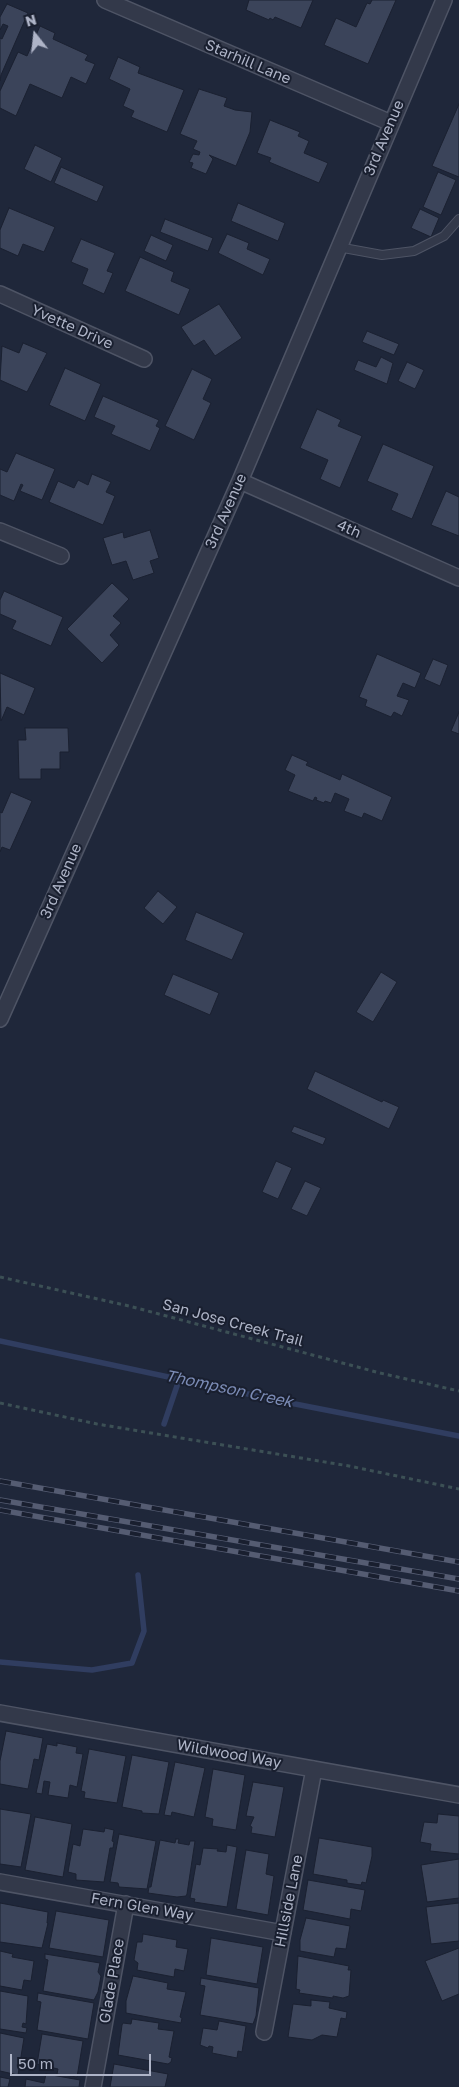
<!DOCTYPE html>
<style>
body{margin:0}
#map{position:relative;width:459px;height:2087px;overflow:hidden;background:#1f273a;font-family:"Golos Text",sans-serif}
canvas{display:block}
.north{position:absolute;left:10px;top:10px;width:50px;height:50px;-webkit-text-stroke:4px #191f2f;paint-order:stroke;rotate:344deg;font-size:14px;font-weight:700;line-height:20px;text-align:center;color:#aeb4c7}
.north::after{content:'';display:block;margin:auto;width:18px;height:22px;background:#aeb4c7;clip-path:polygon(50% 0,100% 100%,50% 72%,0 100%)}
.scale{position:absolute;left:10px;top:2054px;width:141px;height:22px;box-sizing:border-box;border:2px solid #aeb4c7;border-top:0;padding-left:6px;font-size:15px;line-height:18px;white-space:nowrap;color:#aeb4c7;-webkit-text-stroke:4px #191f2f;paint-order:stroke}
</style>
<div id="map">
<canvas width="459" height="2087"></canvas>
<div class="north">N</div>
<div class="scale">50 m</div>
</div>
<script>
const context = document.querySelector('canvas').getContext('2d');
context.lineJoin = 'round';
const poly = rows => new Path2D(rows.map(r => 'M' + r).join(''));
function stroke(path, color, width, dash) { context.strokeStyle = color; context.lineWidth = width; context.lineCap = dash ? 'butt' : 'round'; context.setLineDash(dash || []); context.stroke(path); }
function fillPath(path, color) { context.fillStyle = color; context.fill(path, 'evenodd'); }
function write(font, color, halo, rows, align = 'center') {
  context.font = font + ' "Golos Text",sans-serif'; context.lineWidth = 4; context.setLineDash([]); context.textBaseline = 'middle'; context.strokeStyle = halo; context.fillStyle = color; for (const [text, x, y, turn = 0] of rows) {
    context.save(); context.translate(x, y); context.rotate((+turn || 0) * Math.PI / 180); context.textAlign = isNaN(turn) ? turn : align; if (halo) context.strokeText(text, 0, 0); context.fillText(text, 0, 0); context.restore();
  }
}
stroke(poly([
 [0,1341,290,1403,459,1436],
 [164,1424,179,1380],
 [0,1662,92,1670,132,1663,144,1631,138,1575]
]), '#303d60', 5.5);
const building = poly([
 [249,0,313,0,301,28,275,17,273,20,270,18,269,20,246,10,249,0],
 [372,0,396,0,368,64,324,45,336,18,356,27,367,3,370,4,372,0],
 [7,4,28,13,1,75,0,81,0,38,2,39,8,26,3,24,0,30,0,17,7,4],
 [40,26,55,33,53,39,88,55,85,60,95,64,86,84,71,77,62,98,30,84,16,116,0,108,0,91,18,52,27,56,40,26],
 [118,57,140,67,138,73,184,90,167,132,131,117,134,111,123,106,130,89,109,79,118,57],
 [199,89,227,98,224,106,235,110,252,112,250,132,236,166,209,155,213,159,206,174,191,168,193,163,189,162,193,154,199,155,200,152,193,149,197,141,180,134,199,89],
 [459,104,459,177,432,166,459,104],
 [270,120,300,132,298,136,309,141,304,153,328,163,319,183,269,162,271,158,257,153,270,120],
 [35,145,62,158,51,182,24,169,35,145],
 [61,167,104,186,97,202,54,183,61,167],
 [438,172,456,180,441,215,423,207,438,172],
 [238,203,285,223,278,241,231,221,238,203],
 [9,208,55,227,44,252,23,244,18,256,0,248,0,230,9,208],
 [420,209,439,218,431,237,411,228,420,209],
 [165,219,213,238,208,251,160,232,165,219],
 [227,234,249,243,247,249,270,259,263,275,218,253,227,234],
 [151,235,173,245,166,261,144,251,151,235],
 [81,239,115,253,107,271,113,273,104,294,82,284,88,269,71,262,81,239],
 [140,257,174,272,171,281,190,289,179,315,125,291,140,257],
 [219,304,242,338,215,356,204,340,194,346,181,327,219,304],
 [367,331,399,344,394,355,362,342,367,331],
 [23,343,47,353,27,392,0,380,2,346,19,353,23,343],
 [381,357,393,363,387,384,354,370,358,360,376,367,381,357],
 [407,362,424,370,415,389,398,381,407,362],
 [65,368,101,384,85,421,49,405,65,368],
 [192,369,212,379,203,399,211,403,194,440,165,426,192,369],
 [103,396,159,420,156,426,160,428,150,451,111,434,115,426,94,417,103,396],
 [317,409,341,420,338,426,362,436,340,488,320,479,328,460,300,448,317,409],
 [383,444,434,466,412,519,391,510,398,494,367,481,383,444],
 [16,453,55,469,42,500,20,491,23,485,21,484,14,501,0,495,0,469,7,472,16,453],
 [92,474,111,482,106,492,115,496,103,525,49,502,58,481,74,488,78,480,88,485,92,474],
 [446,491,459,497,459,536,431,525,446,491],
 [150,530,159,558,150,561,154,573,133,580,126,561,112,565,103,538,123,532,124,538,150,530],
 [112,583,129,599,113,616,121,623,110,635,119,645,102,663,67,629,112,583],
 [4,591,63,617,51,646,12,629,16,621,0,614,0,600,4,591],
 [377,654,421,673,415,688,403,683,397,696,409,700,402,716,394,712,391,717,365,706,367,700,359,697,377,654],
 [433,659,448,665,440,686,424,679,433,659],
 [0,673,35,688,24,715,7,707,1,721,0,673],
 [459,712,459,734,451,731,459,712],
 [25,728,68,728,69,752,60,752,60,769,41,769,41,779,19,779,18,740,26,740,25,728],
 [292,755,308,762,306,765,340,780,342,774,392,797,382,821,364,813,362,818,344,811,349,799,335,793,331,803,325,801,324,803,316,800,317,798,315,797,313,801,288,791,295,775,285,770,292,755],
 [11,792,32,801,10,850,2,847,0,852,0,812,2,813,11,792],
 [158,891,177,907,163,924,144,908,158,891],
 [196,912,244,933,232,960,185,940,196,912],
 [381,972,397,982,373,1022,356,1012,381,972],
 [173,974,219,993,210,1015,164,995,173,974],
 [315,1071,382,1102,383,1100,399,1107,389,1129,307,1089,315,1071],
 [294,1126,326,1138,323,1145,291,1132,294,1126],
 [276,1161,292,1168,278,1199,262,1192,276,1161],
 [305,1181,321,1188,307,1216,291,1209,305,1181],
 [6,1731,43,1738,39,1760,34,1759,28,1789,0,1784,0,1761,6,1731],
 [57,1743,77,1747,76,1753,83,1754,77,1787,70,1785,68,1798,48,1795,50,1782,44,1781,42,1794,36,1793,47,1744,57,1746,57,1743],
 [89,1749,126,1756,117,1803,84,1798,85,1792,81,1791,89,1749],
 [132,1755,169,1762,159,1814,142,1813,142,1811,122,1807,132,1755],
 [175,1762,205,1768,194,1817,172,1812,171,1816,164,1815,175,1762],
 [213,1769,245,1775,236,1830,212,1826,213,1819,205,1817,213,1769],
 [253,1782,284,1787,275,1837,251,1833,252,1827,250,1826,254,1817,246,1816,253,1782],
 [0,1809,31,1814,21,1867,0,1864,0,1809],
 [438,1814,459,1816,459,1854,430,1851,431,1844,420,1842,424,1822,437,1823,438,1814],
 [35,1817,72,1824,63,1877,25,1870,35,1817],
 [105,1828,114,1830,112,1841,114,1842,113,1848,110,1848,104,1882,76,1880,76,1874,68,1872,73,1844,80,1846,83,1829,104,1832,105,1828],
 [119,1834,156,1841,147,1889,119,1887,118,1883,110,1882,119,1834],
 [319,1838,372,1847,372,1856,366,1883,362,1882,361,1885,347,1883,347,1880,313,1874,319,1838],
 [176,1839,179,1839,178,1843,189,1845,190,1841,195,1841,187,1894,186,1896,177,1897,148,1893,149,1887,151,1887,160,1840,175,1843,176,1839],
 [227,1845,237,1847,227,1907,194,1902,195,1899,190,1898,196,1864,200,1865,203,1848,218,1849,217,1851,226,1852,227,1845],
 [246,1850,269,1854,266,1874,274,1876,268,1915,236,1909,246,1850],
 [459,1859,459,1898,427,1902,421,1865,459,1859],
 [308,1880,365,1890,361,1911,351,1909,350,1919,303,1910,308,1880],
 [0,1903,48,1912,47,1923,48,1923,42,1948,0,1942,0,1903],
 [459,1903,459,1941,431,1944,426,1907,459,1903],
 [56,1911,109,1920,103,1957,49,1948,56,1911],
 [306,1918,350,1926,346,1949,336,1948,334,1957,300,1951,300,1940,306,1918],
 [143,1934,177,1940,176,1947,188,1949,184,1971,175,1969,174,1977,137,1970,138,1963,134,1960,137,1942,142,1942,143,1934],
 [211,1938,263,1947,257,1984,206,1975,211,1938],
 [459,1948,459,1994,442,2001,425,1961,459,1948],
 [0,1951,13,1954,12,1957,34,1961,31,1981,24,1980,22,1990,0,1986,0,1951],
 [45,1954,100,1963,98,1972,101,1976,98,1992,94,2000,43,1991,48,1960,45,1959,45,1954],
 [298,1956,349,1966,348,1970,351,1970,349,1996,343,1998,333,1996,333,1998,299,1993,300,1990,296,1989,298,1956],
 [133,1976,168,1983,167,1989,186,1992,180,2017,182,2018,181,2023,126,2013,126,2001,133,1976],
 [201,1978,259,1988,256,2016,253,2024,200,2015,205,1986,200,1985,201,1978],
 [0,1991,28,1996,26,2024,23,2023,22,2027,27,2028,26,2033,0,2029,0,1991],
 [38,1993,94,2003,88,2039,37,2030,41,2002,37,2001,38,1993],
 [311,2000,330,2002,329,2008,347,2012,346,2019,341,2018,337,2037,322,2035,312,2040,288,2037,293,2004,311,2006,311,2000],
 [132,2019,159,2023,158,2029,174,2031,169,2057,172,2058,171,2062,168,2064,118,2055,122,2025,123,2023,131,2024,132,2019],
 [219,2021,246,2026,242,2052,238,2051,237,2058,212,2053,213,2047,209,2046,208,2048,200,2045,203,2028,217,2030,219,2021],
 [0,2033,24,2038,18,2075,0,2071,0,2033],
 [42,2034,83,2041,77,2077,57,2074,58,2069,37,2064,42,2034],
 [114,2064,168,2074,165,2087,110,2087,114,2064],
 [46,2074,80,2080,79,2087,25,2087,26,2079,44,2083,46,2074],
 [0,2077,10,2079,8,2087,0,2087,0,2077]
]);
fillPath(building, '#3b445a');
stroke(building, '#1b2131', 1);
const service = poly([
 [338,247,382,255,414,251,444,236,459,219]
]);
const minor = poly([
 [105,0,391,123],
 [0,294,144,359],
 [240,481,459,578],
 [0,531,61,556],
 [0,1019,240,481,444,0],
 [0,1713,459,1795],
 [0,1882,283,1933],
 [264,2032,314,1769],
 [93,2087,126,1904]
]);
stroke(service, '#4e5465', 10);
stroke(minor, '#4e5465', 18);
stroke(poly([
 [0,1277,129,1306,380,1373,459,1391],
 [0,1403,97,1424,349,1466,459,1489]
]), '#3c5055', 3, [4, 4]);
stroke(service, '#33394a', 8);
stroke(minor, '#33394a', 15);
const rail = poly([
 [0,1481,459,1562],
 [0,1500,459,1579],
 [0,1510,459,1591]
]);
stroke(rail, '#555c72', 5.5);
stroke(rail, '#191f2f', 4, [11]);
write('15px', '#aeb4c7', '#191f2f', [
 ["Starhill Lane",248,62,23],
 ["3rd Avenue",384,138,-67],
 ["Yvette Drive",72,327,24],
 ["3rd Avenue",226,511,-66],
 ["4th",349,529,24],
 ["3rd Avenue",61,881,-66],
 ["San Jose Creek Trail",233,1323,15],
 ["Wildwood Way",229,1754,10],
 ["Hillside Lane",289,1901,-79],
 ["Fern Glen Way",142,1907,10],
 ["Glade Place",112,1981,-80]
]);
write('italic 16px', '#7b8bb5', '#191f2f', [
 ["Thompson Creek",229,1389,12]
]);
</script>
